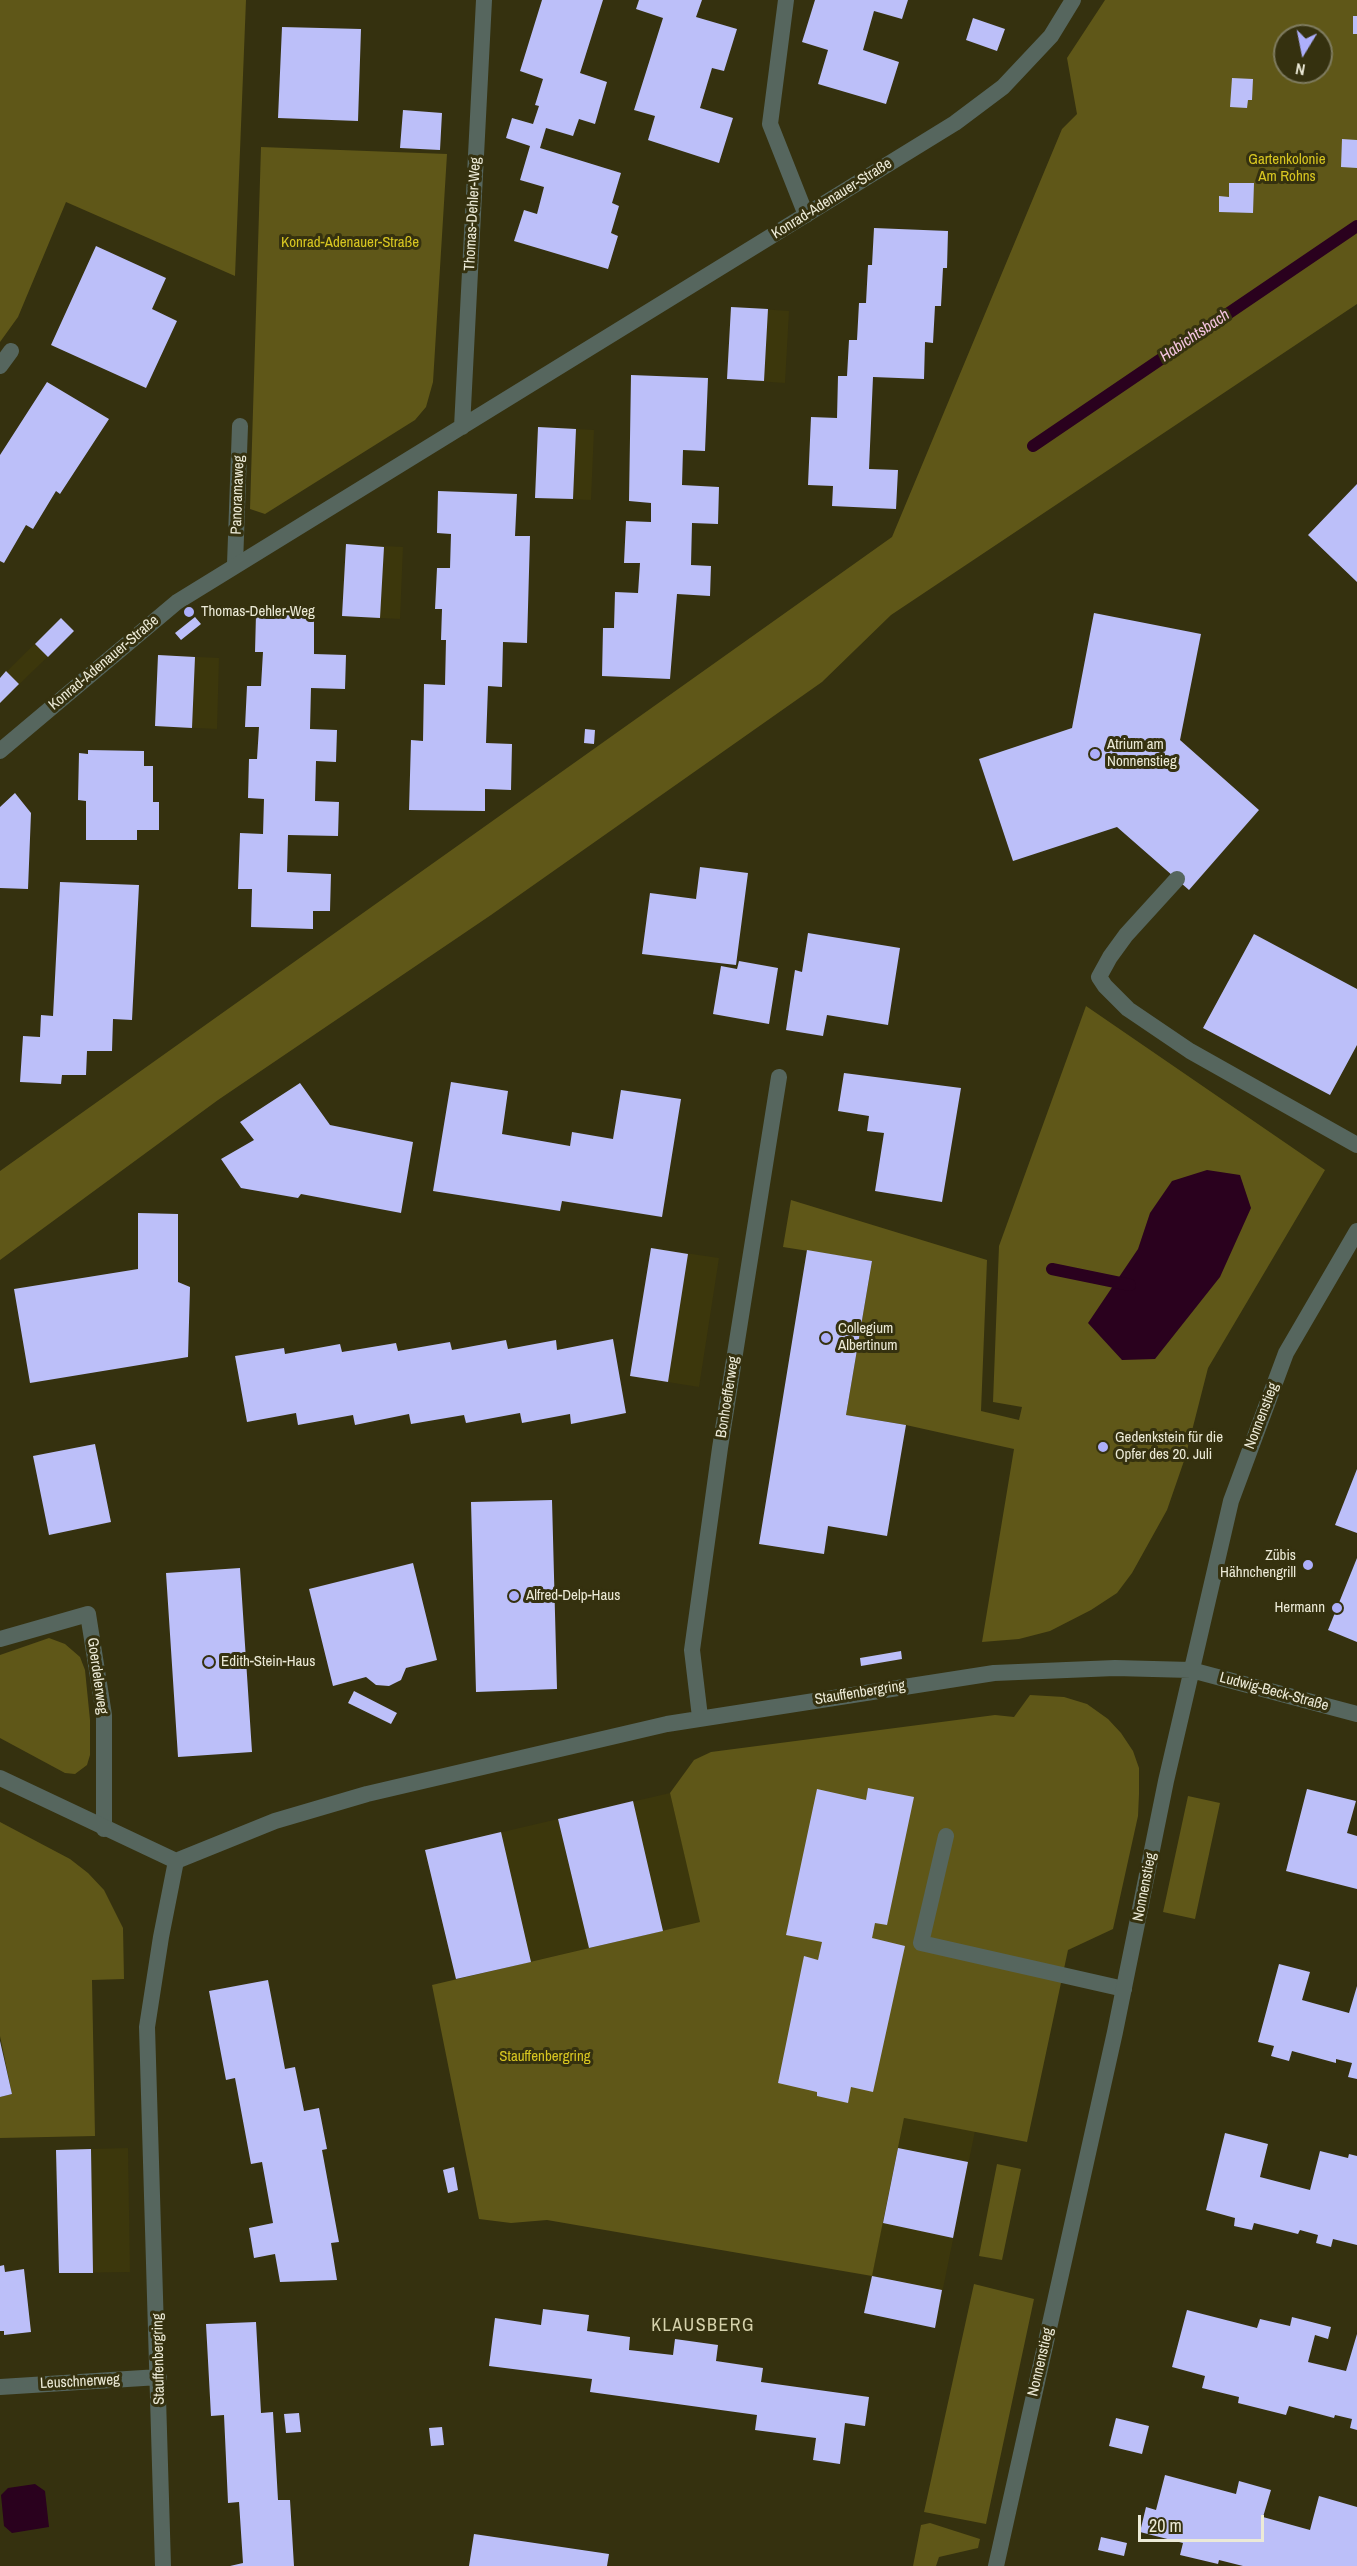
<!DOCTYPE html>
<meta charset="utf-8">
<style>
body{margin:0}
#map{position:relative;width:1357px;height:2566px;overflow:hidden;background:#35310f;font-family:"Archivo Narrow",sans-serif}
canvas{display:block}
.north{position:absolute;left:1273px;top:24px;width:60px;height:60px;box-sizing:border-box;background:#35310f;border:2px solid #7e7b5f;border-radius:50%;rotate:190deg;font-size:16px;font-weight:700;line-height:24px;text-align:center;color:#ecead7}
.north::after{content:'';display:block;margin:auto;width:21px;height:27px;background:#adaffb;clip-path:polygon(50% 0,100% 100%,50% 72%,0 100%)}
.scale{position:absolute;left:1138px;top:2515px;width:126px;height:27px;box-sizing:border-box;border:3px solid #ecead7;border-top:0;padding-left:8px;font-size:18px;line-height:21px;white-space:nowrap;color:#ecead7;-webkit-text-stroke:4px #35310f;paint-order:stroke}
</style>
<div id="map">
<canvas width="1357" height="2566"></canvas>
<div class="north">N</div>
<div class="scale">20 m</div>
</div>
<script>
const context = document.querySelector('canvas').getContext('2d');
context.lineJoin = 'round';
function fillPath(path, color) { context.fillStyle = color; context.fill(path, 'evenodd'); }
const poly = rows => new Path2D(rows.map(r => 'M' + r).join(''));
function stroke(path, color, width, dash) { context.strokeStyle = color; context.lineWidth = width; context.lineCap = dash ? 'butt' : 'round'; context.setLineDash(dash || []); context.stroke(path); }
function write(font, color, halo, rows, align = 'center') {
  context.font = font + ' "Archivo Narrow",sans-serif'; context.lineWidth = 6; context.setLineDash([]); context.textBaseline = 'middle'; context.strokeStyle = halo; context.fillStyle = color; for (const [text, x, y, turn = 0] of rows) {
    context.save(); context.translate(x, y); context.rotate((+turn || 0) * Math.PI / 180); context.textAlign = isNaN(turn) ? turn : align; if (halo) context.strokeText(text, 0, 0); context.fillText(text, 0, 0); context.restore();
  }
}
fillPath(poly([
 [731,307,789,311,785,383,727,379],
 [538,427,594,430,591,500,535,498],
 [346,544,403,547,400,619,342,616],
 [61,618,74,631,0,703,0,678],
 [158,655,219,658,217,729,155,726],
 [651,1248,719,1258,699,1387,630,1376],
 [670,1793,701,1922,456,1979,425,1850],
 [904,2118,975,2131,935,2328,864,2313],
 [128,2148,130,2272,59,2273,56,2150]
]), '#3c370c');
fillPath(poly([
 [0,0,246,0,235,276,66,202,18,317,0,342],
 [1105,0,1357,0,1357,304,891,615,822,682,491,915,218,1100,0,1260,0,1171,892,537,1062,129,1077,114,1067,58],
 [1285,36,1321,36,1321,72,1285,72],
 [261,147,447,154,433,382,426,407,415,420,265,514,250,509],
 [1086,1006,1325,1170,1208,1368,1185,1458,1167,1510,1132,1573,1117,1593,1091,1610,1050,1631,1019,1639,982,1642,1014,1449,906,1425,846,1415,872,1261,783,1247,791,1200,987,1260,981,1411,1019,1420,1022,1407,993,1402,999,1246],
 [49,1638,65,1644,80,1657,85,1670,90,1720,90,1755,87,1765,75,1774,65,1773,0,1738,0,1655],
 [1030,1695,1064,1697,1087,1704,1108,1719,1121,1733,1133,1751,1139,1768,1139,1794,1138,1816,1113,1929,1068,1950,1027,2142,904,2118,872,2276,547,2220,511,2223,479,2219,432,1985,700,1922,670,1793,694,1760,711,1752,995,1715,1014,1717],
 [1188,1796,1220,1803,1195,1919,1163,1912],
 [0,1822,70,1859,88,1873,104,1890,123,1928,124,1979,92,1980,95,2136,0,2138,0,2097,12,2094,0,2036],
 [997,2164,1021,2169,1002,2260,979,2256],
 [974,2284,1034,2299,986,2524,924,2512],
 [930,2523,980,2539,978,2548,939,2557,936,2566,913,2566,921,2525]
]), '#5f5718');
fillPath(poly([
 [1207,1170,1240,1175,1251,1208,1220,1277,1155,1359,1122,1360,1088,1323,1138,1249,1150,1213,1172,1181],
 [35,2484,45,2491,49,2527,12,2533,4,2526,1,2495,8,2488]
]), '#2a011e');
stroke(poly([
 [1033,446,1357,226],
 [1052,1269,1130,1285]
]), '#2a011e', 12);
fillPath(poly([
 [542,0,603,0,580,73,607,82,595,124,579,119,573,136,546,128,540,148,621,173,612,203,619,206,611,233,618,236,608,269,514,241,524,210,537,214,544,187,520,180,530,146,506,138,512,118,533,124,539,106,535,105,543,79,520,71],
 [639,0,702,0,696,17,737,29,724,71,712,68,700,108,733,118,719,163,648,140,655,116,634,110,663,18,636,9],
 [815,0,908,0,902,19,874,11,863,50,899,62,886,104,818,84,828,50,802,42],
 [1353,16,1357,16,1357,34,1353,34],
 [973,18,1005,29,997,51,966,40],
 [282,27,361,29,358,121,278,118],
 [1232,78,1253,79,1252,100,1248,100,1247,108,1230,107],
 [403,110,442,113,440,150,400,148],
 [1342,139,1357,140,1357,168,1341,167],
 [1229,183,1254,183,1253,213,1219,212,1219,196,1229,197],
 [874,228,948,231,947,268,943,268,941,306,935,306,933,343,925,342,924,379,873,377,869,469,898,470,896,509,832,506,833,486,808,485,811,417,837,418,838,376,847,376,849,340,857,340,859,303,866,303,868,265,872,265],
 [96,246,166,278,152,309,177,321,146,388,51,345],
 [731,307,768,309,764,381,727,379],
 [631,375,708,378,705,451,683,450,682,485,719,487,718,524,692,523,691,565,711,566,710,596,677,594,670,679,602,676,603,628,614,628,615,592,638,593,640,563,624,563,626,521,651,522,651,503,629,501],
 [47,382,109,419,60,494,56,491,33,529,26,525,4,563,0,561,0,455],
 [538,427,576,429,573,499,535,498],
 [1357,484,1357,582,1308,535],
 [438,491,517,494,515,536,530,536,527,643,503,642,502,687,488,686,486,743,512,744,511,790,485,789,485,811,409,810,411,740,423,741,424,684,445,685,446,640,441,640,442,609,435,609,437,568,450,568,451,534,437,533],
 [346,544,384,547,380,618,342,616],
 [1094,613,1201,634,1180,740,1259,810,1189,890,1117,827,1013,861,979,759,1072,728],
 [256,614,314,616,314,654,346,655,345,689,311,688,310,729,337,730,336,762,316,761,315,801,339,802,338,836,288,835,287,872,331,874,330,911,313,911,313,929,251,927,252,889,238,889,240,833,263,834,264,799,248,798,249,759,257,759,259,727,245,727,247,686,261,686,263,652,255,652],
 [195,617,201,624,181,640,175,633],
 [61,618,74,631,48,657,35,644],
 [158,655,195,657,192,728,155,726],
 [6,671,19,684,0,703,0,678],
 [585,729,595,730,594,744,584,743],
 [88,750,144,751,144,766,153,766,153,802,159,802,159,830,137,830,137,840,86,840,86,801,78,800,79,753,88,754],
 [15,793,31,813,28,889,0,888,0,807],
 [700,867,748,873,736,965,642,954,650,893,696,899],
 [60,882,139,885,132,1020,113,1019,112,1051,87,1051,86,1075,62,1075,61,1084,20,1082,23,1036,40,1037,41,1015,53,1016],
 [808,933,900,948,888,1025,827,1015,823,1036,786,1030,795,970,802,972],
 [1254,934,1357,989,1357,1045,1330,1095,1203,1028],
 [739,961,778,968,769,1024,713,1014,721,966,737,969],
 [844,1073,961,1088,942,1202,875,1191,884,1133,867,1131,869,1116,838,1111],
 [451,1082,508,1091,502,1134,570,1146,572,1132,613,1139,621,1090,681,1099,662,1217,562,1201,560,1211,433,1191],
 [300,1083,330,1125,413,1142,401,1213,301,1194,298,1198,241,1188,221,1159,254,1140,240,1122],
 [138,1213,178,1214,178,1282,190,1287,188,1357,30,1383,14,1289,138,1269],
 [651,1248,688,1254,668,1382,630,1376],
 [807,1250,872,1261,846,1415,906,1425,887,1536,828,1526,824,1554,759,1544],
 [613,1339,626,1413,571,1424,570,1414,522,1423,520,1413,466,1423,464,1415,411,1424,409,1414,355,1425,353,1415,298,1425,296,1413,247,1422,235,1356,284,1348,285,1354,340,1344,342,1352,396,1343,398,1351,450,1342,452,1350,506,1340,508,1349,556,1340,557,1350],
 [95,1444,111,1522,49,1535,33,1456],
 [1357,1469,1357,1533,1335,1525],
 [552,1500,557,1689,476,1692,471,1502],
 [1357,1558,1357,1642,1328,1630],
 [413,1563,437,1660,406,1668,401,1680,389,1686,376,1685,366,1677,333,1686,309,1589],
 [240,1568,252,1752,178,1757,166,1573],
 [901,1651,902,1659,861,1666,860,1658],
 [354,1691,397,1713,391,1724,348,1703],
 [868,1788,914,1797,887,1925,875,1923,872,1938,905,1946,873,2092,851,2087,848,2103,817,2096,817,2092,778,2083,804,1956,818,1960,822,1942,786,1935,817,1789,866,1800],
 [1307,1789,1356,1801,1347,1833,1357,1836,1357,1889,1286,1871],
 [633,1801,663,1931,589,1948,558,1819],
 [501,1832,531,1962,456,1979,425,1850],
 [1279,1964,1310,1972,1302,2000,1349,2013,1357,1986,1357,2079,1348,2077,1352,2063,1336,2059,1336,2063,1292,2051,1289,2061,1271,2056,1274,2046,1258,2042],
 [268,1980,285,2069,295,2067,304,2111,319,2108,327,2149,322,2150,339,2242,331,2243,337,2280,280,2282,275,2254,254,2258,249,2228,273,2223,262,2162,251,2164,235,2078,226,2080,209,1991],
 [0,2041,12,2094,0,2097],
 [1225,2133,1268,2144,1260,2177,1310,2190,1320,2151,1348,2158,1349,2154,1357,2156,1357,2245,1333,2239,1331,2247,1316,2243,1318,2235,1300,2230,1298,2234,1254,2223,1252,2230,1234,2226,1235,2218,1206,2210],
 [898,2148,968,2162,953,2238,883,2223],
 [91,2149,93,2273,59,2273,56,2150],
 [454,2167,458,2190,448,2193,443,2170],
 [4,2265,5,2272,24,2269,31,2332,4,2335,4,2331,0,2331,0,2266],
 [872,2276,942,2290,935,2328,864,2313],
 [543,2309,589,2315,587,2331,630,2337,629,2350,673,2355,675,2339,718,2345,716,2361,763,2368,761,2382,869,2397,865,2426,845,2423,840,2464,813,2460,816,2438,755,2430,757,2415,590,2392,592,2379,489,2366,495,2318,541,2325],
 [1187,2310,1257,2328,1260,2319,1290,2326,1292,2317,1331,2327,1328,2339,1315,2335,1308,2362,1346,2371,1357,2334,1357,2430,1350,2428,1352,2419,1335,2415,1334,2418,1289,2406,1286,2415,1238,2403,1239,2397,1202,2388,1205,2376,1172,2367],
 [256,2322,261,2413,273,2412,278,2500,290,2500,294,2566,230,2566,243,2563,239,2502,228,2503,224,2415,211,2416,206,2324],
 [299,2413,301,2432,286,2433,284,2414],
 [1116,2418,1149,2426,1142,2454,1109,2446],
 [442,2427,444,2445,431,2446,429,2428],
 [1165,2475,1236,2494,1239,2481,1271,2490,1263,2517,1310,2530,1319,2496,1357,2507,1357,2566,1243,2566,1219,2560,1218,2564,1180,2555,1183,2543,1140,2532,1146,2507,1156,2510],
 [474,2534,609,2554,607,2566,469,2566],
 [1101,2537,1127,2543,1124,2556,1098,2550]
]), '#bcbff9');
stroke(poly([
 [0,366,11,351],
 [235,564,240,426],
 [1177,879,1126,935,1110,957,1099,977,1105,986,1128,1009,1190,1051,1357,1145],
 [0,1639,88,1614,104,1715,104,1829],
 [946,1836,921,1943,1124,1989]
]), '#56665e', 16);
stroke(poly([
 [786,0,770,124,806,215],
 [462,427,484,0],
 [0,751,177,602,955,123,1003,87,1051,36,1073,0],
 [700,1717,692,1650,720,1448,779,1077],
 [0,1778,176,1861],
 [176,1861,275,1821,367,1794,667,1724,994,1673,1115,1668,1191,1670,1357,1714],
 [0,2387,159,2377],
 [163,2566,147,2027,161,1937,176,1861],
 [996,2566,1115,2032,1166,1781,1231,1501,1286,1353,1357,1231]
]), '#56665e', 16);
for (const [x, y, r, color] of [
 [189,612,6,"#adaffb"],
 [1095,754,6,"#adaffb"],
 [826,1338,6,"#adaffb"],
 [1103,1447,6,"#adaffb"],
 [1308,1565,6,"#adaffb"],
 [514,1596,6,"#adaffb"],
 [1337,1608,6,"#adaffb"],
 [209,1662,6,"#adaffb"]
]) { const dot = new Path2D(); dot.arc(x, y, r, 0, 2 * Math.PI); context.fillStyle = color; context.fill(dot); stroke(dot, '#35310f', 2); }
write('15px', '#d8c621', '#35310f', [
 ["Gartenkolonie",1287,160],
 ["Am Rohns",1287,177],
 ["Konrad-Adenauer-Straße",350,243],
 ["Stauffenbergring",545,2057]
]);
write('15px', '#ecead7', '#35310f', [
 ["Konrad-Adenauer-Straße",832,199,-32],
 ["Thomas-Dehler-Weg",473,214,-87],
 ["Panoramaweg",238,495,-88],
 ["Konrad-Adenauer-Straße",104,663,-40],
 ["Bonhoefferweg",728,1397,-81],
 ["Nonnenstieg",1262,1416,-69],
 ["Goerdelerweg",97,1676,82],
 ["Ludwig-Beck-Straße",1274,1692,15],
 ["Stauffenbergring",860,1693,-9],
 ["Nonnenstieg",1145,1887,-79],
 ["Stauffenbergring",159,2359,-91],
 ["Nonnenstieg",1041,2362,-77],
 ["Leuschnerweg",80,2382,-3]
]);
write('15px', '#ecead7', '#35310f', [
 ["Thomas-Dehler-Weg",201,612],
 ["Atrium am",1107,745],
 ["Nonnenstieg",1107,762],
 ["Collegium",838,1329],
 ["Albertinum",838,1346],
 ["Gedenkstein für die",1115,1438],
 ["Opfer des 20. Juli",1115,1455],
 ["Zübis",1296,1556,"right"],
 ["Hähnchengrill",1296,1573,"right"],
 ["Alfred-Delp-Haus",526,1596],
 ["Hermann",1325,1608,"right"],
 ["Edith-Stein-Haus",221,1662]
], 'left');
write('italic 16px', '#f5c4e1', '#35310f', [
 ["Habichtsbach",1195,336,-34]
]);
context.letterSpacing = '1.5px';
write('18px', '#d6d2ac', '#35310f', [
 ["KLAUSBERG",703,2326]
]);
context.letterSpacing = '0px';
</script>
